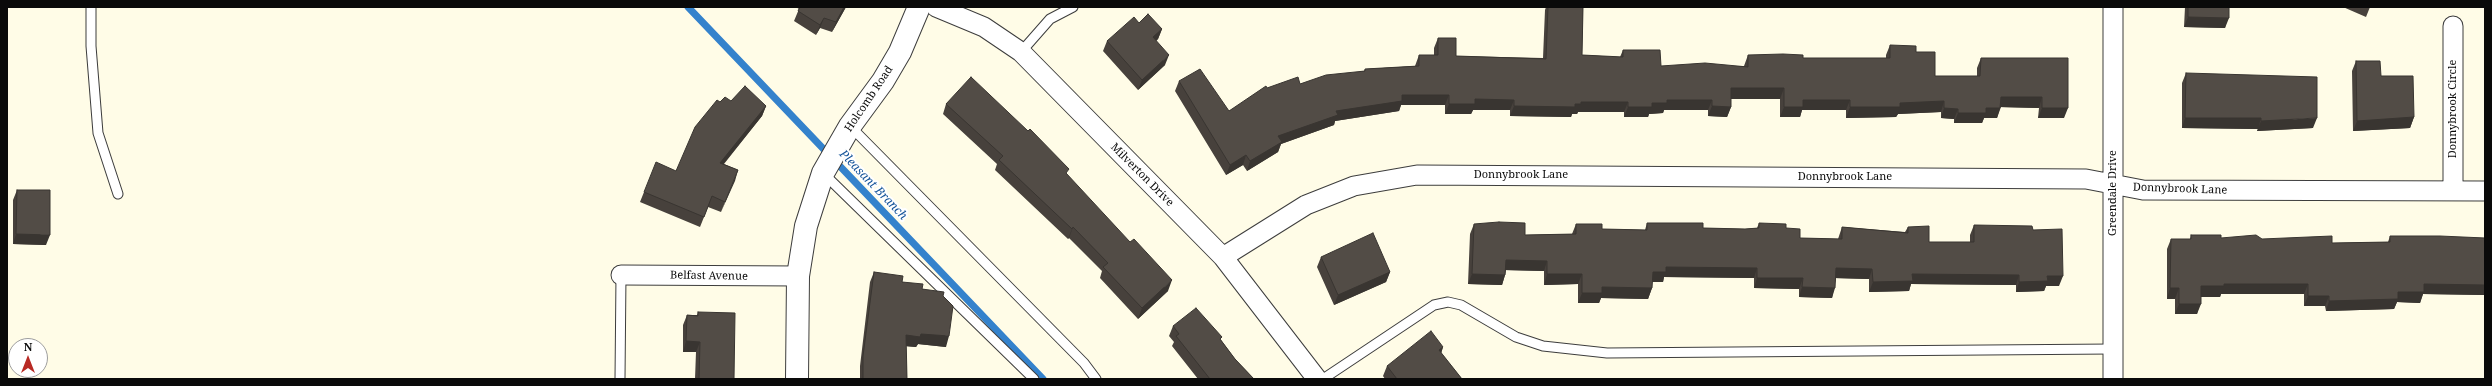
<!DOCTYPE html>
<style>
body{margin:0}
#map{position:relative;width:2492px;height:386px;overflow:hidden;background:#fffce7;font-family:"Noto Serif",serif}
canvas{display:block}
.frame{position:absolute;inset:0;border:8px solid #0a0a0a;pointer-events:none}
.north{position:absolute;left:8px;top:338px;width:40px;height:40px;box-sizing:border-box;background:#fff;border:1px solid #9d9d9d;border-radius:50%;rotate:0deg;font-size:11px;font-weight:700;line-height:16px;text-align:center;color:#0a0a0a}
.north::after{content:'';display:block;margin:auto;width:14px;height:18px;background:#b82a24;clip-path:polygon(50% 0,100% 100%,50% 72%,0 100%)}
</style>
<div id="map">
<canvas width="2492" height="386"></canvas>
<div class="frame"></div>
<div class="north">N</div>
</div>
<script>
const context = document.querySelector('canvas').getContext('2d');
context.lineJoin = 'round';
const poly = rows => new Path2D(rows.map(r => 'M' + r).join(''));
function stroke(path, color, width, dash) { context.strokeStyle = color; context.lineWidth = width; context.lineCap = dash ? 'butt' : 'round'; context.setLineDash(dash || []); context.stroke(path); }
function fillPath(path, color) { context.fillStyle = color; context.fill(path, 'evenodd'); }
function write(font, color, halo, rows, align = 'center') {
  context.font = font + ' "Noto Serif",serif'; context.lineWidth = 4; context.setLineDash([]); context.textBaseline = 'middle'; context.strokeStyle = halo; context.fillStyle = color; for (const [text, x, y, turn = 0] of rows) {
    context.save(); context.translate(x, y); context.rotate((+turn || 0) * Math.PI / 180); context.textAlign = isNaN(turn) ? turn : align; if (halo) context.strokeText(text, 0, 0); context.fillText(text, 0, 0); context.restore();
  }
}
stroke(poly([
 [688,7,1043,379]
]), '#3482cc', 7);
const service = poly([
 [91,7,91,46,98,133,118,194],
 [1021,52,1050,19,1073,7],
 [850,126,1084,363,1096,379],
 [823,173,1034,379],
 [620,379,621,275],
 [1323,379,1434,305,1448,302,1461,305,1516,337,1543,346,1607,353,2112,349]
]);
const minor = poly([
 [936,7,984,27,1021,52,1223,257,1317,379],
 [2453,26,2453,191],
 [1223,257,1306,205,1354,186,1417,175,2086,179,2143,190,2485,191],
 [621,275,798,276],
 [2113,379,2113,7]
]);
const tertiary = poly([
 [797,379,798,276,806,226,823,173,850,126,883,81,900,52,919,7]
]);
stroke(service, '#3d3d3d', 11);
stroke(minor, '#3d3d3d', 21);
stroke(tertiary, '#3d3d3d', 24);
stroke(service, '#fff', 9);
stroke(minor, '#fff', 19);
stroke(tertiary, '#fff', 22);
fillPath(poly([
 [796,7,846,7,832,32,820,28,816,35,794,21,799,9],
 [1546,7,1583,7,1582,55,1620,57,1623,50,1661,66,1744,66,1748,55,1803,58,1886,58,1886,55,1890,45,1916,52,1935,76,1977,76,1977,68,1981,58,2068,58,2064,118,2038,118,2039,108,2001,107,1997,118,1984,118,1982,123,1954,123,1954,119,1941,118,1941,112,1898,114,1896,117,1846,118,1846,110,1802,110,1800,117,1780,117,1780,99,1731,99,1731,107,1727,117,1708,116,1708,110,1664,110,1663,113,1649,114,1648,117,1624,117,1624,112,1578,112,1577,114,1572,114,1571,117,1510,116,1510,110,1473,110,1471,114,1445,114,1445,105,1401,105,1399,111,1335,121,1334,125,1281,144,1278,152,1247,171,1243,165,1226,175,1175,91,1179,81,1229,111,1267,88,1300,84,1364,71,1365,69,1415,66,1419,55,1434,55,1434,48,1438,38,1456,56,1543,58,1545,10],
 [2185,7,2229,7,2225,28,2184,27],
 [2343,7,2370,7,2366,17],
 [1139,23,1162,29,1158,39,1156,41,1165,65,1138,90,1103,51,1107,41],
 [2356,61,2381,76,2414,117,2410,128,2353,131,2352,71],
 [2186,73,2313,128,2257,131,2258,129,2182,128,2182,83],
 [731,101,766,106,762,116,724,164,738,170,721,212,708,207,700,227,640,202,644,192,676,171,720,102],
 [946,104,1067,175,1168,291,1138,319,1100,278,1102,271,1069,238,1068,239,995,170,997,164,943,114],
 [17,190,46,245,13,244,13,200],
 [1647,223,1703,228,1745,229,1757,228,1759,223,1786,228,1800,238,1838,239,1842,227,1905,232,1908,227,1929,242,1970,242,1970,235,1974,225,2033,230,2059,286,2046,286,2044,291,2016,292,2016,285,1911,284,1909,291,1869,292,1869,279,1836,278,1832,298,1799,297,1799,289,1754,288,1754,278,1664,277,1663,282,1652,282,1652,288,1648,299,1601,298,1599,303,1578,303,1578,284,1544,285,1544,271,1506,270,1505,275,1502,285,1468,284,1470,234,1474,224,1525,235,1572,234,1576,224,1602,229,1645,230],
 [2191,235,2221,238,2262,239,2332,243,2388,242,2390,236,2485,238,2485,295,2423,294,2420,303,2397,302,2394,309,2326,311,2325,306,2304,306,2304,294,2221,294,2220,297,2201,297,2197,314,2175,314,2175,299,2167,299,2167,249,2171,239,2190,239],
 [1321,257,1390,272,1386,282,1334,305,1317,267],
 [874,272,943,296,946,347,918,344,916,347,906,346,907,379,860,379,860,366,870,282],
 [698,312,734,379,695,379,696,352,683,352,683,325,687,315,697,315],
 [1173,326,1221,340,1235,359,1254,379,1198,379,1172,346,1174,342,1169,336],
 [1443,347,1441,353,1462,379,1385,379,1383,376,1387,366]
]), '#47413c');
fillPath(poly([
 [844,7,846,7,832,32,836,22],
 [2188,17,2229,18,2225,28,2184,27],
 [824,18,820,28,816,35,820,25],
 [1162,29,1158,39,1149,47,1153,37],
 [1169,55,1165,65,1138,90,1142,80],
 [1731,88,1784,88,1780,99,1728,99],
 [1402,95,1449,95,1445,105,1401,105,1399,111,1335,121,1334,125,1281,144,1278,152,1247,171,1250,161,1278,136,1336,111],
 [2001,97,2042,97,2039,108,1997,107],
 [1475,99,1514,100,1510,110,1473,110,1471,114,1445,114,1449,104],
 [1667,100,1712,100,1708,110,1664,110,1663,113,1649,114,1648,117,1624,117,1628,107,1652,103],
 [1803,100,1850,100,1846,110,1802,110,1800,117,1780,117,1784,107],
 [1944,101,1941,112,1898,114,1896,117,1846,118,1850,107,1900,103],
 [1581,102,1628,102,1624,112,1578,112,1577,114,1572,114,1571,117,1510,116,1514,106,1575,104],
 [766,106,762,116,716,173,720,163],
 [1712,106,1731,107,1727,117,1708,116],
 [1944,108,1958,109,1954,119,1941,118],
 [1986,108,2000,108,1997,118,1984,118,1982,123,1954,123,1958,113],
 [2042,108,2068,108,2064,118,2038,118],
 [2414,117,2410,128,2353,131,2357,121],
 [2185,118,2261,118,2258,129,2182,128],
 [2317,118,2313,128,2257,131,2261,121],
 [1246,155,1243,165,1226,175,1230,165],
 [738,170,735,181,721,212,725,202],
 [1073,227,1069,238,1068,239,1072,229],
 [16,234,50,235,46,245,13,244],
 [1506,260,1547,261,1544,271,1502,270],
 [1666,267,1757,268,1754,278,1664,277,1663,282,1649,282,1653,272],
 [1836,268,1872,269,1869,279,1832,278],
 [1390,272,1386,282,1334,305,1338,295],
 [1472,274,1505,275,1502,285,1468,284],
 [1547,274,1582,274,1578,284,1544,285],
 [1912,274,2019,275,2016,285,1911,284,1909,291,1869,292,1873,282],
 [2047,276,2063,276,2059,286,2046,286,2044,291,2016,292,2019,282],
 [1757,278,1803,278,1799,289,1754,288],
 [1172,280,1168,291,1138,319,1142,308],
 [2224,284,2308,284,2304,294,2221,294,2220,297,2197,297,2201,286],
 [2424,284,2485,285,2485,295,2423,294,2420,303,2397,302,2394,309,2326,311,2329,301,2398,292],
 [1602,287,1652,288,1648,299,1601,298,1599,303,1578,303,1582,293],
 [1802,287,1835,288,1832,298,1799,297],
 [2170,288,2179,288,2175,299,2167,299],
 [2308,296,2329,296,2325,306,2304,306],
 [2179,304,2201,304,2197,314,2175,314],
 [921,334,949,336,946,347,918,344,916,347,903,346,906,335],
 [686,341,700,342,696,352,683,352],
 [1443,347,1440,357,1439,350]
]), '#393531');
const building = poly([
 [800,7,844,7,836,22,824,18,820,25,798,11,800,7],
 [1548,7,1583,7,1582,55,1623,57,1623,50,1660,50,1661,66,1705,63,1748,67,1748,55,1783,54,1803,55,1803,58,1890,58,1890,45,1916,46,1916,52,1935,52,1935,76,1980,76,1981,58,2068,58,2068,108,2042,108,2042,97,2001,97,2000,108,1986,108,1986,113,1958,113,1958,109,1944,108,1944,101,1900,103,1900,107,1850,107,1850,100,1803,100,1803,107,1784,107,1784,88,1731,88,1731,107,1712,106,1712,100,1667,100,1667,103,1652,103,1652,107,1628,107,1628,102,1581,102,1581,104,1575,104,1575,107,1514,106,1514,100,1475,99,1475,104,1449,104,1449,95,1402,95,1402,101,1336,111,1338,115,1278,136,1282,142,1250,161,1246,155,1230,165,1179,81,1200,69,1229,111,1266,86,1267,88,1298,77,1300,84,1326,75,1365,71,1365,69,1419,66,1419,55,1438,55,1438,38,1456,38,1456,56,1546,59,1548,7],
 [2188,7,2229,7,2229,18,2188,17,2188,7],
 [1148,14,1162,29,1153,37,1169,55,1142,80,1107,41,1134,17,1139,23,1148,14],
 [2356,61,2380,61,2381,76,2413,76,2414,117,2357,121,2356,61],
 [2186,73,2317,77,2317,118,2261,121,2261,118,2185,118,2186,73],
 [971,77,1028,131,1030,129,1069,169,1066,173,1130,242,1134,239,1172,280,1142,308,1103,267,1108,263,1073,227,1072,229,999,160,1003,156,946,104,971,77],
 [745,86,766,106,720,163,738,170,725,202,712,196,704,217,644,192,656,162,676,171,695,127,717,100,720,102,725,97,731,101,745,86],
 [17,190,50,190,50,235,16,234,17,190],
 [1499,222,1525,223,1525,235,1576,234,1576,224,1602,224,1602,229,1647,230,1647,223,1703,223,1703,228,1745,229,1759,228,1759,223,1786,224,1786,228,1800,229,1800,238,1842,239,1842,227,1908,233,1908,227,1929,226,1929,242,1974,242,1974,225,2032,226,2033,230,2062,229,2063,276,2047,276,2048,281,2019,282,2019,275,1912,274,1913,281,1873,282,1872,269,1836,268,1835,288,1802,287,1803,278,1757,278,1757,268,1666,267,1666,272,1653,272,1652,288,1602,287,1602,293,1582,293,1582,274,1547,274,1547,261,1506,260,1505,275,1472,274,1474,224,1499,222],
 [1373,233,1390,272,1338,295,1321,257,1373,233],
 [2191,235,2221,235,2221,238,2256,235,2262,239,2332,236,2332,243,2390,242,2390,236,2440,236,2485,238,2485,285,2424,284,2424,292,2398,292,2398,299,2329,301,2329,296,2308,296,2308,284,2224,284,2224,286,2201,286,2201,304,2179,304,2179,288,2170,288,2171,239,2191,239,2191,235],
 [874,272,903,276,902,282,923,284,922,289,944,292,943,296,953,306,949,336,921,334,920,337,906,335,907,379,863,379,863,356,874,272],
 [1196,308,1222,337,1220,339,1235,359,1254,379,1210,379,1176,336,1179,334,1173,326,1196,308],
 [698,312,735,313,734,379,699,379,700,342,686,341,687,315,698,316,698,312],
 [1431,331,1443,347,1439,350,1462,379,1397,379,1387,366,1431,331]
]);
fillPath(building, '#524c46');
stroke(building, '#393531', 1);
write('11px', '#0a0a0a', '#fff', [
 ["Holcomb Road",869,99,-56],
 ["Donnybrook Circle",2453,109,-90],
 ["Milverton Drive",1142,175,45],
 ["Donnybrook Lane",1521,175],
 ["Donnybrook Lane",1845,177],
 ["Donnybrook Lane",2180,189,2],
 ["Greendale Drive",2113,193,-90],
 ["Belfast Avenue",709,276,1]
]);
write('italic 12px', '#155499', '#fff', [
 ["Pleasant Branch",873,185,46]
]);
</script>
